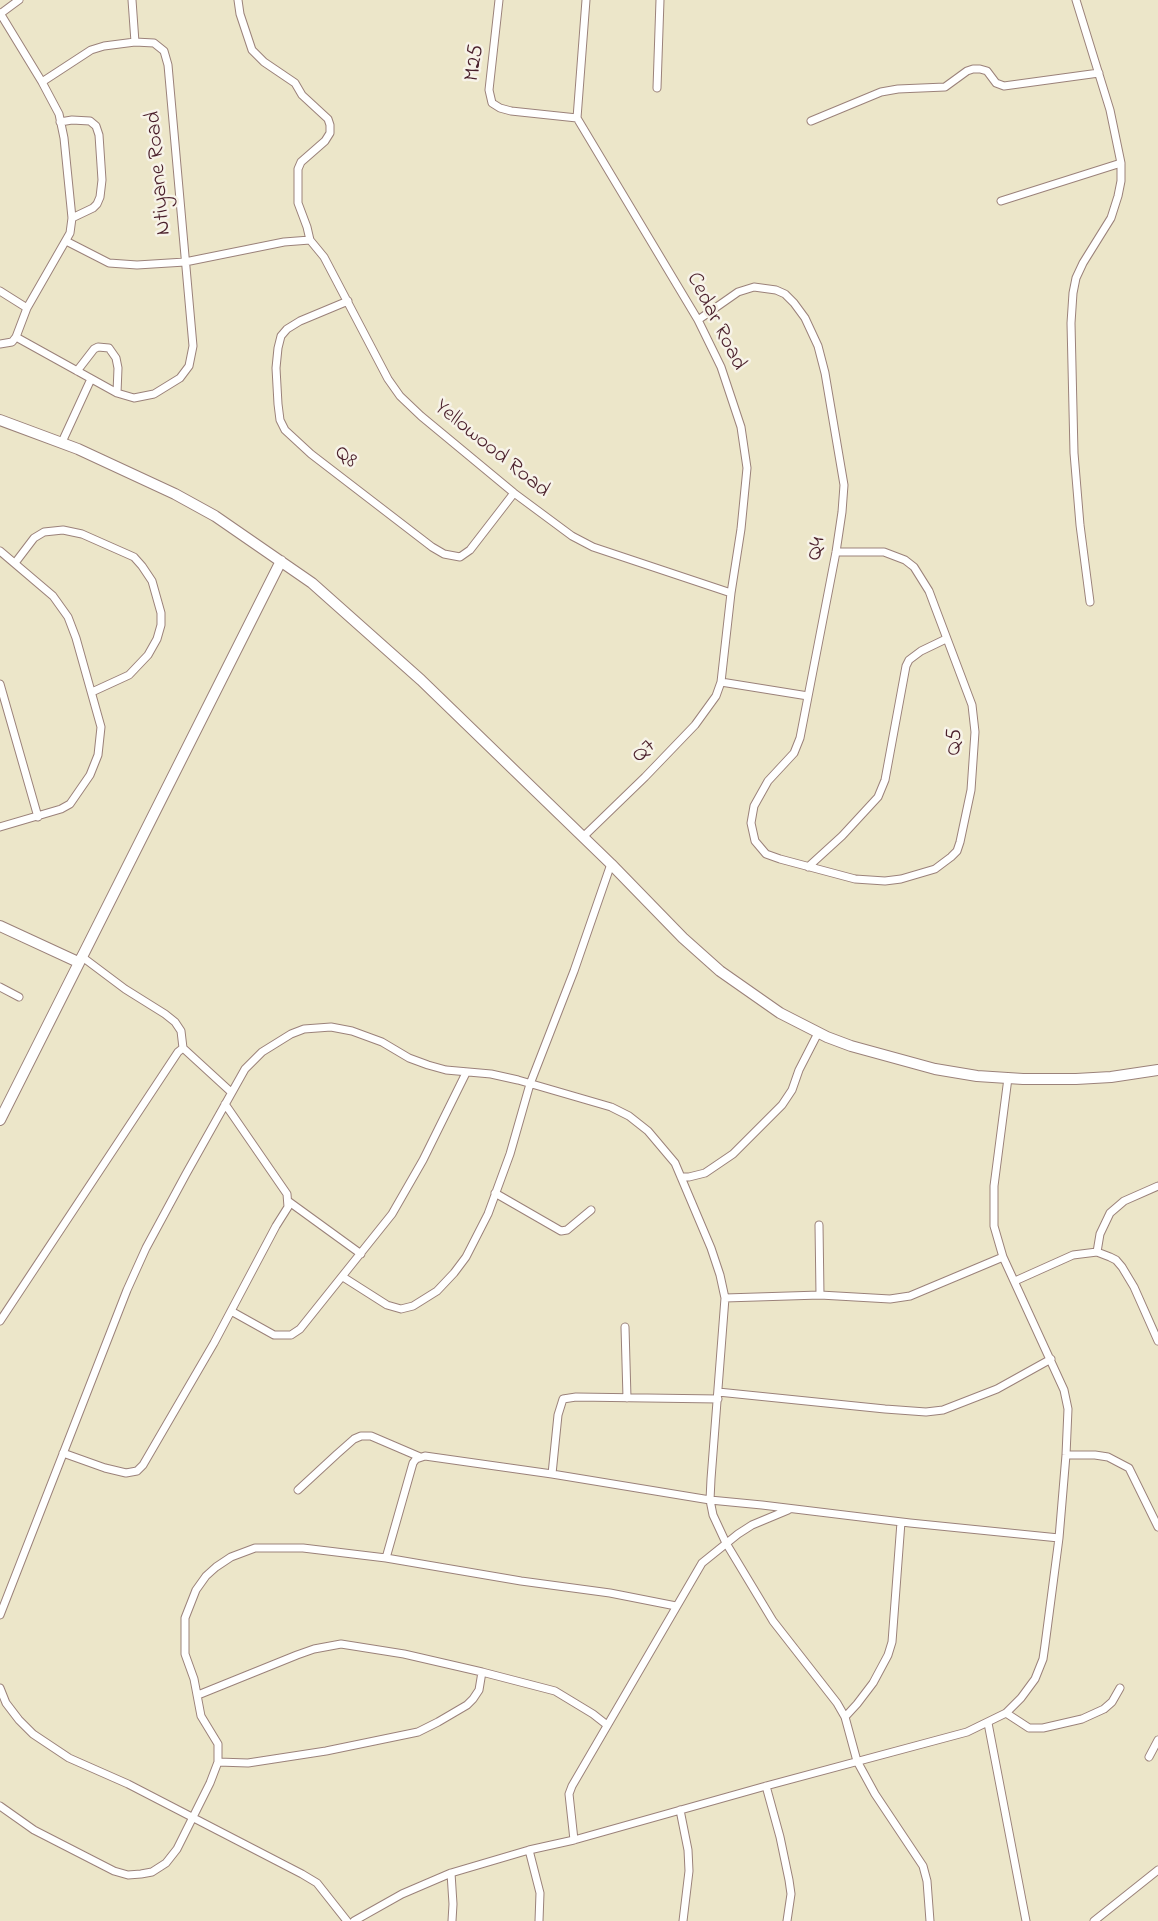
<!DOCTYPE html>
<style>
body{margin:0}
canvas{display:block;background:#ece6c9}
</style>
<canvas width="1158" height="1921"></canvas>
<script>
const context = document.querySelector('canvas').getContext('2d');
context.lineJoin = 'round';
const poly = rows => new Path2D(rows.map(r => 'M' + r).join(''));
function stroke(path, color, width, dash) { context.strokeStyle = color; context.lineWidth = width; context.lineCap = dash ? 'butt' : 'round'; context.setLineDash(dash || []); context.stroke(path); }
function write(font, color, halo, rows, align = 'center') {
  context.font = font + ' "Indie Flower",sans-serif'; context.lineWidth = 5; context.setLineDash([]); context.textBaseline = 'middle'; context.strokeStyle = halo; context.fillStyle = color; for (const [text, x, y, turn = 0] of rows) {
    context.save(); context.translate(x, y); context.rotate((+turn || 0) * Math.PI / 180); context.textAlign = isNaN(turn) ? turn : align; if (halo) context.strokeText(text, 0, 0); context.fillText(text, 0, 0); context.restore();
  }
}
const street = poly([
 [132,0,135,42],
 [238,0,240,14,252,50,264,62,295,83,302,95,328,119,330,125,330,133,325,141,301,162,298,169,298,203,307,227,310,240,324,257,388,379,400,396,421,416,514,493,572,536,593,547,731,593],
 [499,0,489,90,492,103,500,108,511,111,577,118],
 [1076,0,1110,110,1121,163,1121,181,1118,196,1111,218,1083,263,1076,278,1073,293,1071,323,1074,453,1080,525,1090,602],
 [0,14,19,0],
 [657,88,660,0],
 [811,121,881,92,898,89,945,87,967,71,973,69,980,69,987,71,996,83,1004,86,1099,73],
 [60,122,72,120,90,121,96,126,99,135,102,180,100,197,97,204,93,208,72,218],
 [1001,201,1121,163],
 [66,241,109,263,137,265,185,262,284,242,310,240],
 [0,291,27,308],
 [348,301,300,321,287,329,281,336,278,348,276,368,278,404,280,420,285,430,311,454,432,547,444,554,460,557,470,550,514,493],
 [698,320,738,292,754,287,776,290,785,294,794,303,805,318,818,346,825,373,844,485,842,512,836,552,800,738,794,753,768,781,754,806,751,823,755,841,766,854,780,859,855,879,885,881,901,879,935,869,951,857,957,851,960,842,971,790,975,732,972,705,935,607,929,591,914,567,905,560,884,552,836,552],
 [16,337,117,393,134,398,154,394,180,378,189,366,193,346,168,65,164,51,154,43,135,42,104,46,91,50,42,82],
 [0,344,12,342,16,337,27,308,70,233,72,218,64,138,59,114,42,82,0,13],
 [77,371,94,349,98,347,109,348,116,358,118,368,117,393],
 [62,442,91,379],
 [0,551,53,596,68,617,76,638,101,727,98,755,90,775,70,804,61,809,0,827],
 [15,563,34,538,44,532,63,530,82,534,134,557,142,566,152,581,161,613,161,625,157,639,148,655,129,675,92,692],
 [721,682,808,696],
 [0,684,38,817],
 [583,837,645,777,695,725,716,696,721,682,731,593,741,529,747,468,741,427,721,367,698,320,577,118,586,0],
 [808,867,842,836,878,797,885,780,906,666,909,660,921,651,946,639],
 [81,956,125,989,165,1014,175,1022,181,1031,183,1048],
 [0,987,19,997],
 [681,1177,689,1177,705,1173,733,1154,782,1105,792,1090,799,1070,818,1033],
 [495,1193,561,1231,567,1230,591,1210],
 [288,1201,361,1254],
 [819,1225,820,1295],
 [1097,1252,1100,1234,1110,1213,1124,1201,1158,1186],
 [343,1277,387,1305,401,1309,413,1306,437,1291,454,1273,466,1257,488,1214,510,1154,530,1084,574,971,611,864],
 [1015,1281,1073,1255,1097,1252,1110,1257,1116,1260,1122,1267,1134,1287,1158,1341],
 [725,1298,820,1295,890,1299,910,1296,1003,1257],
 [231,1311,274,1335,291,1335,300,1329,392,1214,423,1160,466,1073],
 [0,1321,178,1052,183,1048,231,1092],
 [625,1327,627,1398],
 [718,1392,885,1409,926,1412,943,1410,997,1389,1051,1359],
 [63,1453,105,1468,126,1473,137,1471,143,1465,214,1343,276,1226,288,1207,287,1194,225,1104],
 [1066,1455,1095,1455,1108,1457,1129,1468,1158,1527],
 [552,1474,558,1415,563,1399,576,1397,718,1399],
 [298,1490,337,1454,354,1439,361,1436,371,1436,420,1457],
 [386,1558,413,1463,416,1459,425,1456,552,1474,710,1500,762,1505,910,1523,1059,1538],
 [0,1615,127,1290,146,1248,186,1174,245,1069,262,1052,291,1034,304,1029,331,1027,352,1031,382,1042,409,1058,428,1065,446,1070,491,1074,518,1080,611,1107,629,1116,648,1131,675,1163,711,1248,720,1275,725,1298,711,1479,710,1500,713,1515,726,1543,773,1621,837,1703,845,1717,857,1761,875,1794,923,1866,927,1881,930,1921],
 [0,1688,6,1703,19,1720,33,1734,69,1758,128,1784,302,1874,317,1883,347,1921],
 [198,1695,297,1655,314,1649,341,1644,404,1654,482,1672,555,1691,593,1714,607,1725],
 [1006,1713,1029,1728,1043,1728,1082,1719,1104,1709,1112,1702,1120,1688],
 [845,1717,857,1704,873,1683,888,1655,892,1642,901,1522],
 [988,1723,1026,1921],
 [1149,1757,1158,1740],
 [218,1762,248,1763,326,1751,418,1732,438,1722,467,1705,473,1699,479,1690,482,1672],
 [766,1786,780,1837,789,1880,791,1894,787,1921],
 [0,1806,34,1830,114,1871,128,1875,141,1874,152,1872,166,1863,177,1849,210,1783,218,1762,218,1744,201,1716,194,1679,185,1654,185,1618,196,1590,206,1576,216,1567,231,1557,255,1548,303,1548,386,1558,521,1581,610,1593,676,1606],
 [680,1810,688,1850,689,1871,683,1921],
 [574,1840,569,1794,572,1786,702,1563,738,1534,752,1525,788,1510],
 [529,1850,540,1893,539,1921],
 [451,1873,453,1904,452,1921],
 [354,1921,402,1894,451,1873,529,1850,574,1840,766,1786,967,1732,1006,1713,1021,1698,1035,1679,1043,1659,1045,1645,1059,1538,1066,1455,1068,1409,1064,1390,1003,1257,994,1226,994,1186,1008,1078],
 [1094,1921,1158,1870]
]);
const secondary = poly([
 [0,420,78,449,175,494,215,516,312,583,421,680,611,864,683,938,720,971,780,1013,827,1037,851,1046,935,1069,977,1076,1023,1079,1076,1079,1111,1077,1158,1070],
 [0,926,78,962],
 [0,1120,281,561]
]);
stroke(street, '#9b827a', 9);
stroke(secondary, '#9b827a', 12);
stroke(street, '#fff', 7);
stroke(secondary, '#fff', 10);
write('22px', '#4a1f2b', '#f7f3e8', [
 ["M25",476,63,-83],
 ["Ntiyane Road",160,173,-95],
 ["Cedar Road",715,322,63],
 ["Yellowood Road",491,450,39],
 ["Q8",345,458,38],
 ["Q4",818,549,-80],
 ["Q5",956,742,-89],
 ["Q7",645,752,-46]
]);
</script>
